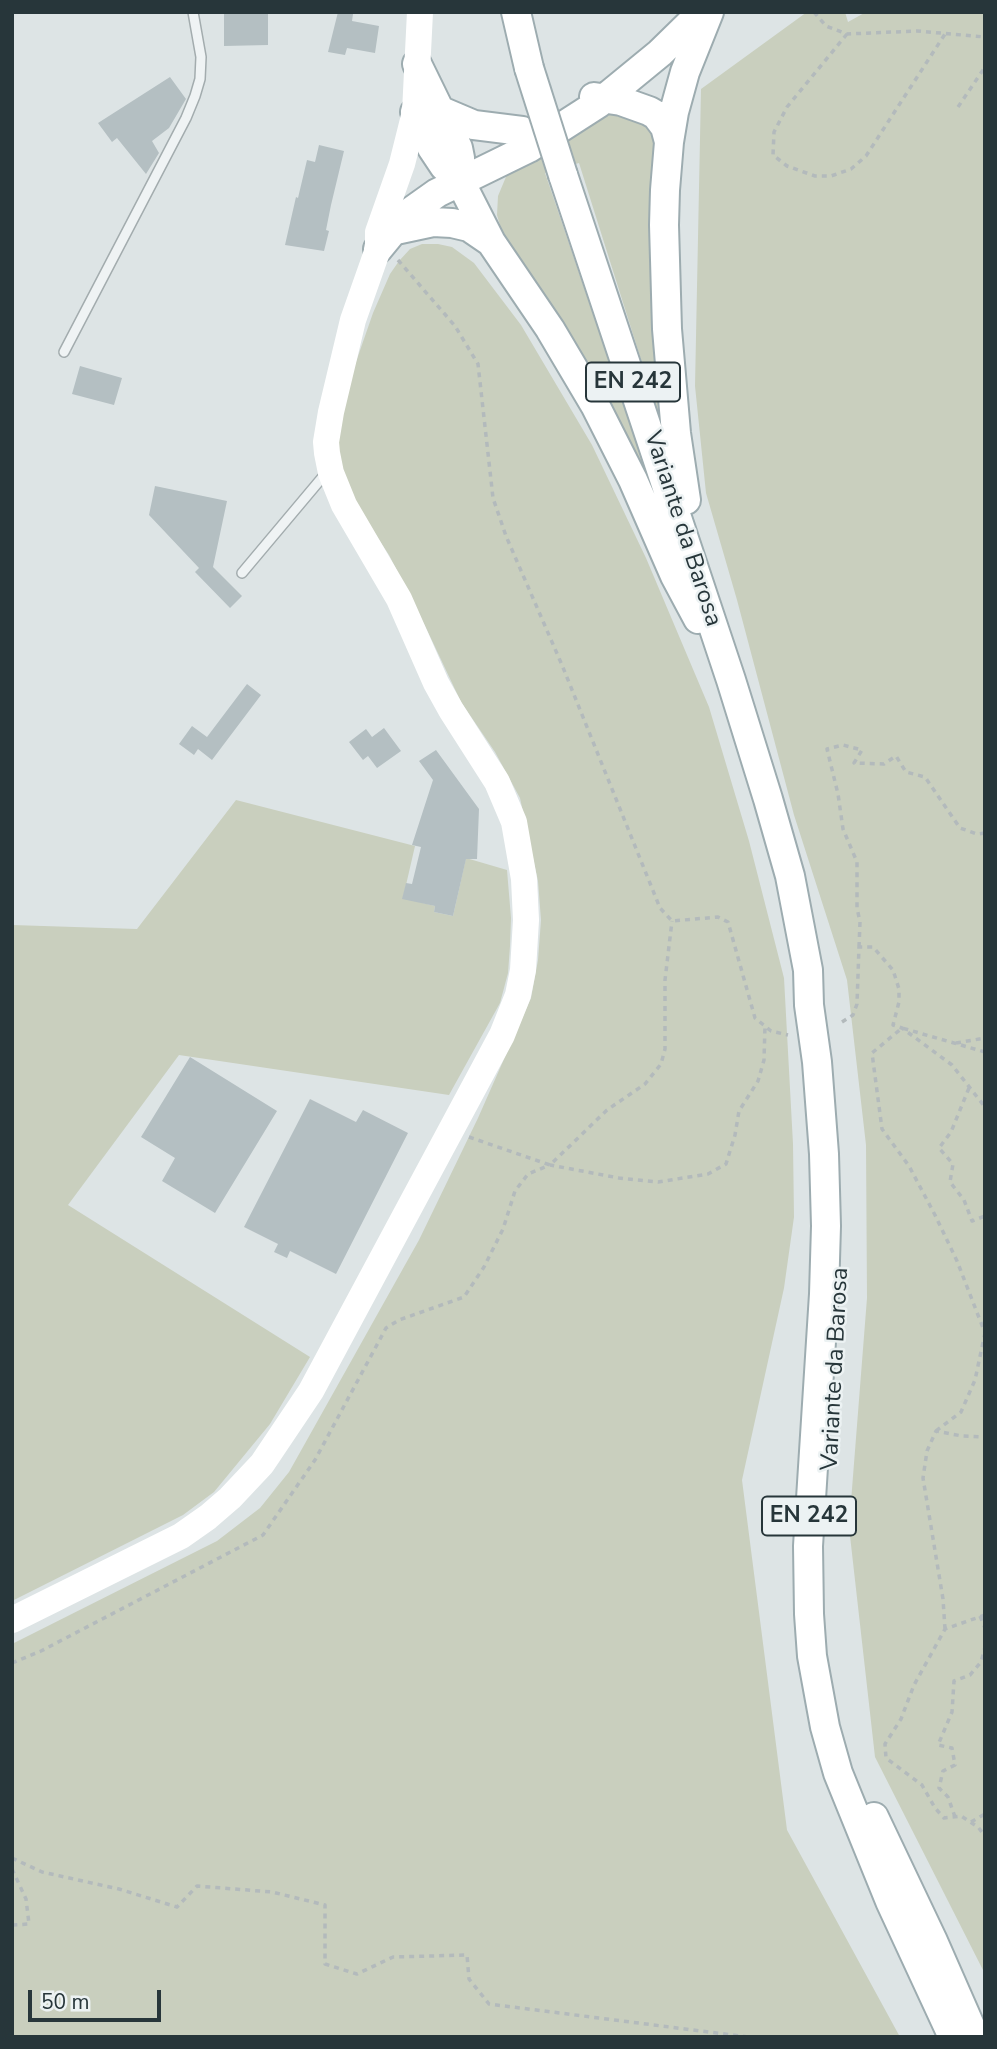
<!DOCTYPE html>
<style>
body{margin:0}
#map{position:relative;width:997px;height:2049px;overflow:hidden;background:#dde4e5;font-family:"Nunito Sans",sans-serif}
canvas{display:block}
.frame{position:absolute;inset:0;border:14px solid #27363a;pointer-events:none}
.scale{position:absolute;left:28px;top:1990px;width:133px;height:32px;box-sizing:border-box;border:4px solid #27363a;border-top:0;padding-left:9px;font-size:21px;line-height:24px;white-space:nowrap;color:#27363a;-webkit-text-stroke:5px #ecf2f3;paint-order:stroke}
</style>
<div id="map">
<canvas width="997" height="2049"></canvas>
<div class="frame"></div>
<div class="scale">50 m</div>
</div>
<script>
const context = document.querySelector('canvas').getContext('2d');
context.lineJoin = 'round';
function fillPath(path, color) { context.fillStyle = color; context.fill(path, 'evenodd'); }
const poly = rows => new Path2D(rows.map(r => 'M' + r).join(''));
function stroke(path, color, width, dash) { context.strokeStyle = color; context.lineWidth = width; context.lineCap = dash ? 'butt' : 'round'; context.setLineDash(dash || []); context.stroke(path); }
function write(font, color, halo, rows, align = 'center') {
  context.font = font + ' "Nunito Sans",sans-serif'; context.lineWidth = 5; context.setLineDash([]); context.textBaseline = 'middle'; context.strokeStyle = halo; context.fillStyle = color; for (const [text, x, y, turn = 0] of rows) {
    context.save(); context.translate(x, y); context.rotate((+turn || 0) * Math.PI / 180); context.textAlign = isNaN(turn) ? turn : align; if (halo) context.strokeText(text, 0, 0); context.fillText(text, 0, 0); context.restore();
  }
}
fillPath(poly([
 [807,12,845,12,848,22,866,12,985,12,985,1974,875,1757,849,1527,867,1298,866,1145,847,980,794,815,737,600,706,493,695,386,701,89],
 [613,114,639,117,655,132,667,442,579,163,545,173,661,513,511,250,502,232,497,215,498,196,508,172,598,116],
 [422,244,438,244,452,247,474,263,521,325,592,445,646,558,709,707,749,841,784,978,793,1144,794,1217,784,1288,742,1480,787,1830,900,2037,12,2037,12,1644,217,1541,260,1508,289,1472,419,1240,478,1118,531,998,538,960,541,920,538,881,520,798,495,752,461,702,427,630,389,555,355,503,340,470,338,445,348,385,373,313,390,274,399,261,410,249],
 [236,800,415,846,403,898,435,906,434,912,453,916,466,858,507,870,511,918,510,946,508,973,500,1003,449,1095,179,1055,68,1205,310,1357,270,1424,214,1492,183,1515,12,1601,12,925,137,929]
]), '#c9cfbe');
fillPath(poly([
 [224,12,262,12,262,14,268,14,268,45,224,46],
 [338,12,353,14,352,21,379,26,375,53,347,48,345,55,328,52],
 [170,77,186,99,169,128,152,141,159,153,146,174,117,138,112,142,98,123],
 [319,145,344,151,331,205,326,230,329,231,324,251,285,245,296,197,298,198,307,160,315,162],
 [80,366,122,378,114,405,72,394],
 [155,486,227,501,213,567,242,596,230,608,195,572,199,568,149,515],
 [247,684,261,695,212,760,198,749,194,755,179,744,192,726,207,737],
 [384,728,401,751,377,768,368,756,363,760,349,742,366,729,372,737],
 [436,750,479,809,477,859,466,859,453,916,434,912,435,906,402,899,406,883,412,884,421,847,412,845,433,780,419,761],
 [190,1057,277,1111,215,1213,162,1181,175,1158,141,1137],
 [310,1099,356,1122,363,1110,408,1133,336,1274,290,1251,287,1258,274,1252,278,1244,244,1227]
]), '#b4bfc2');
const lane = poly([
 [64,352,186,118,195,96,200,79,201,57,193,12],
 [242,573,326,473]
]);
const primary = poly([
 [516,12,529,68],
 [417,64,458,148,460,158,460,181],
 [594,97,621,101,649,111,656,115,665,127,669,142],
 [441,111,474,125,522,131],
 [415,112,432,148,444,166,460,181,491,242,550,329,595,405,633,480,675,576,698,619],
 [563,175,731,680,768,799,790,876,808,970,809,1005,817,1062,824,1154,826,1226,824,1294,808,1546,809,1614,812,1656,825,1727,838,1773,890,1901,953,2037],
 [391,231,433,222,452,223,469,227,491,242],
 [378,249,406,215,437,193,529,148,599,103,660,53,702,12],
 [686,500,676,433,667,329,664,225,665,190,669,142,674,112,685,72,709,12],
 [874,1817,932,1939,975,2037]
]);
stroke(lane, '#a3acae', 12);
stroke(primary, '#9dacb0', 32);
stroke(poly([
 [814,12,826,26,847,34,917,31,985,37],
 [847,34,787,107,774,132,773,155,787,166,815,176,831,176,851,169,866,156,945,34],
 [958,107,985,67],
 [398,260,455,326,478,364,493,498,506,536,562,665,660,908,672,921,718,917,728,922,755,1018,771,1031,788,1035],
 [859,947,860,922,857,908,857,862,843,829,838,794,827,749,843,745,862,750,854,763,884,764,896,756,906,772,925,777,960,828,977,834,985,833],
 [842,1022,853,1015,857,1004,859,947,873,947,893,970,899,989,899,1002,893,1025,902,1028,952,1065,985,1107],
 [956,1043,985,1038],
 [985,1052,902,1028,872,1053,882,1129,909,1166,935,1215,957,1261,985,1333],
 [969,1088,951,1132,939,1148,953,1164,950,1182,964,1200,972,1221,985,1216],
 [469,1137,550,1165,607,1110,645,1084,661,1064,665,1049,665,980,672,921],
 [936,1431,961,1412,975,1380,985,1333],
 [985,1615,945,1629,914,1685,901,1719,885,1744,886,1758,922,1785,935,1808,944,1818,961,1816,978,1827,985,1836],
 [980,1616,985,1628],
 [945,1629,943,1599,923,1478,927,1451,936,1431,962,1436,985,1437],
 [12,1663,41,1651,263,1535,315,1460,386,1328,399,1320,464,1297,484,1267,503,1229,515,1191,528,1174,550,1165,619,1178,658,1182,708,1174,726,1164,735,1135,739,1111,758,1081,764,1060,765,1026],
 [955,1817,948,1797,939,1788,943,1771,955,1765,952,1748,938,1745,952,1712,954,1681,970,1675,981,1662,985,1647],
 [971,1822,985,1814],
 [12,1858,42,1872,119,1889,177,1907,197,1886,272,1892,325,1905,325,1964,357,1974,393,1957,467,1955,469,1979,489,2004,748,2037],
 [12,1869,26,1899,29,1924,12,1925]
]), '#b3babc', 3.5, [5, 5]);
stroke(lane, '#eff3f4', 9);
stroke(poly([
 [12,1620,181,1536,208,1517,230,1498,262,1464,311,1391,502,1035,518,995,523,970,526,920,524,879,514,822,497,782,451,710,436,683,399,599,344,505,331,473,327,453,326,442,331,412,353,320,378,249,378,232,402,164,415,112,420,12]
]), '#fff', 26);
stroke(primary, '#fff', 28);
const primaryBridge = poly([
 [529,68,563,175]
]);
stroke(primaryBridge, '#9dacb0', 32, []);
stroke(primaryBridge, '#fff', 28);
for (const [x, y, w] of [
 [633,382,94],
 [809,1516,94]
]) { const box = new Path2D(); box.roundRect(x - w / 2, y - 19.5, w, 39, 5); context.fillStyle = '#ecf2f3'; context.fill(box); stroke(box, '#27363a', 2); }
write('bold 23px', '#27363a', null, [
 ["EN 242",633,382],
 ["EN 242",809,1516]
]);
write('24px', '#27363a', '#ecf2f3', [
 ["Variante da Barosa",682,529,72],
 ["Variante da Barosa",836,1369,-87]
]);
</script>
